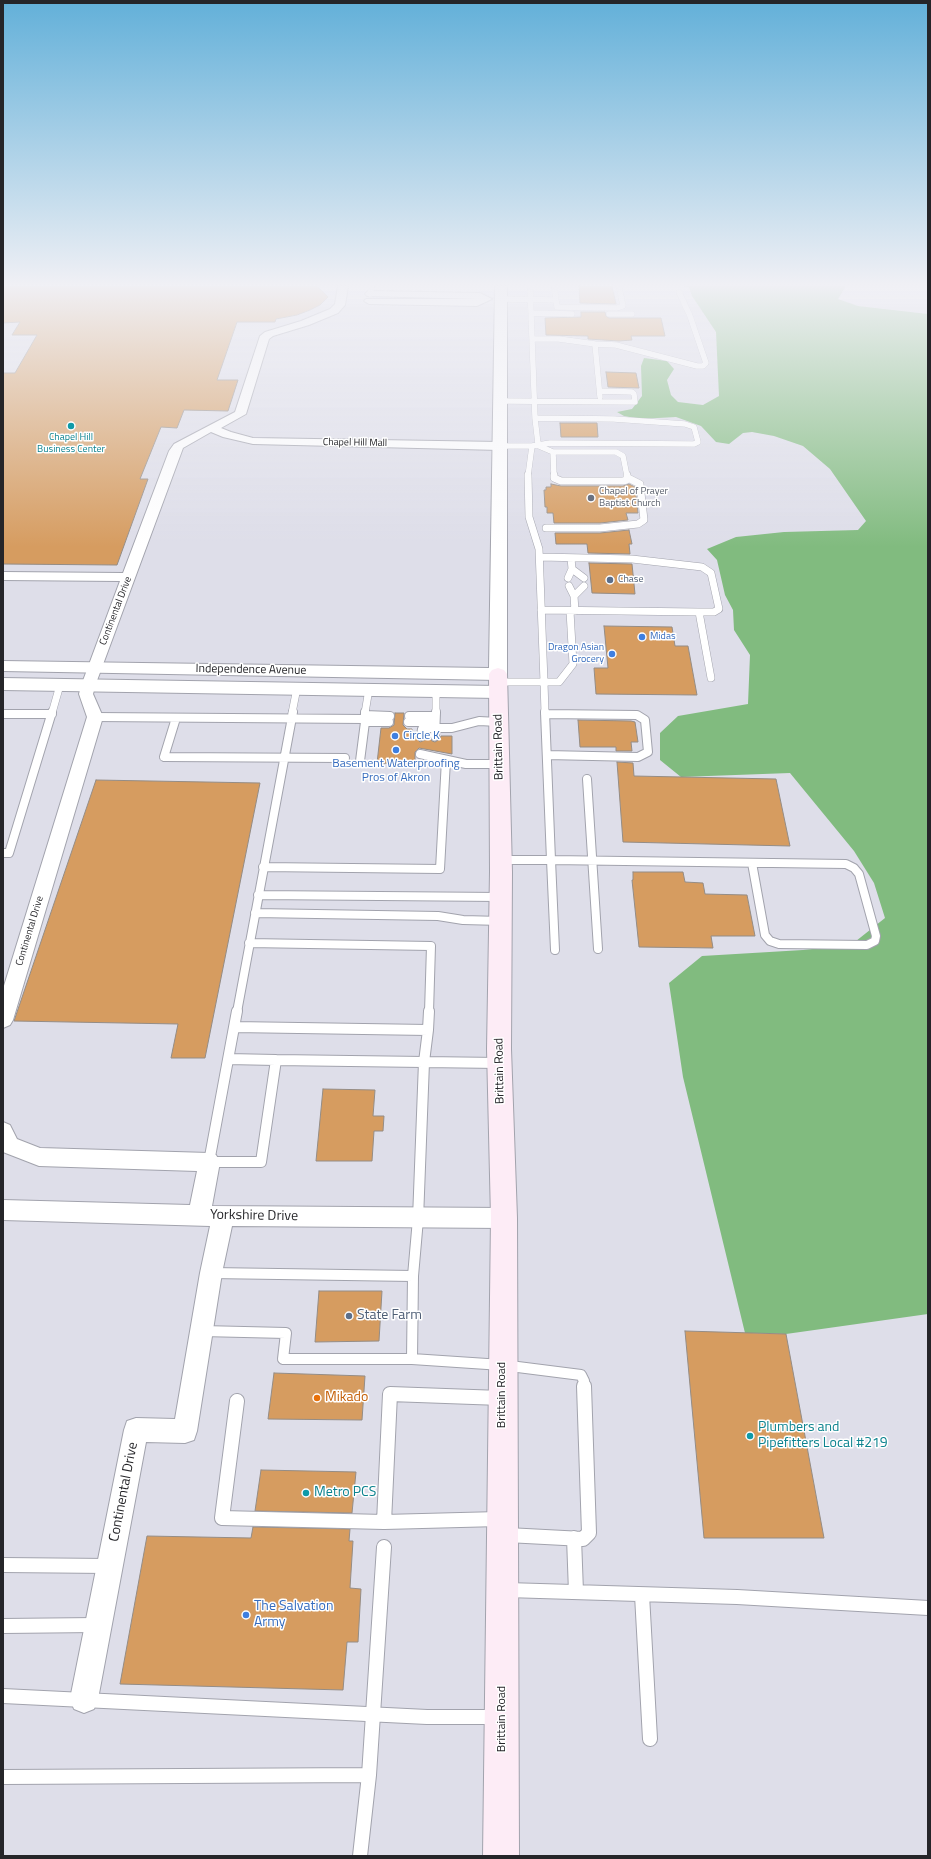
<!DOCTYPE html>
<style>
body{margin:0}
#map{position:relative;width:931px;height:1859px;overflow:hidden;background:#dedee9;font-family:"Titillium Web",sans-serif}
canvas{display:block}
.frame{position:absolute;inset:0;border:4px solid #252529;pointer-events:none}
</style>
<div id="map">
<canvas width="931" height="1859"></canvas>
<div class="frame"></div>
</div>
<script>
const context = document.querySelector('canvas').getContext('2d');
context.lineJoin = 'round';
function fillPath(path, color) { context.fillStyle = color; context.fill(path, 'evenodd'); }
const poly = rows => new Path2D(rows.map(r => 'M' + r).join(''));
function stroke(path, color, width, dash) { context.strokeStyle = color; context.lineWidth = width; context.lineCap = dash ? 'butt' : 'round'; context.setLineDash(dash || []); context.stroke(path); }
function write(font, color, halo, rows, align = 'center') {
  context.font = font + ' "Titillium Web",sans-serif'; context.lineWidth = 3; context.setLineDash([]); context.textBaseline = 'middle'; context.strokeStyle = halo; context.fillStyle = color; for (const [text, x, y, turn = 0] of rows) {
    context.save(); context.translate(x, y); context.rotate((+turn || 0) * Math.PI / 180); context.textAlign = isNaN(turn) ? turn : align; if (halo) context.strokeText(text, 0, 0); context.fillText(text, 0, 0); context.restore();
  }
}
fillPath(poly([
 [683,286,846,286,838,299,858,306,928,314,928,1314,786,1334,745,1333,683,1077,669,983,702,956,803,950,851,945,885,918,874,883,854,851,790,773,681,777,660,760,660,733,678,716,748,704,750,655,734,630,733,610,725,595,717,560,707,549,736,537,784,532,858,530,866,521,830,469,803,446,774,436,752,432,743,433,729,444,716,442,701,426,676,417,640,419,624,416,617,412,632,409,642,396,641,366,644,358,667,361,674,369,667,380,671,395,678,402,703,405,719,396,716,332,692,296,689,287]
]), '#81bb7f');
const building = poly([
 [3,286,317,286,328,297,320,305,310,310,297,315,276,319,275,322,237,322,217,380,238,380,228,411,184,410,177,428,161,427,140,479,148,479,117,565,3,564,3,373,15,373,37,335,12,335,20,322,3,323,3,286],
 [579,286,612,286,616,304,580,303,579,286],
 [581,312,605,312,606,316,609,318,661,318,665,336,631,336,632,340,619,341,588,339,588,336,546,335,545,318,581,317,581,312],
 [606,372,636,373,639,388,608,387,606,372],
 [560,423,597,423,598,437,561,437,560,423],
 [551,484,561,486,623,486,629,484,635,487,638,513,626,513,628,520,600,523,554,523,553,513,547,513,547,507,545,507,544,490,546,490,546,487,551,487,551,484],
 [629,530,632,544,629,544,630,554,588,553,587,544,556,544,555,533,600,533,629,530],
 [589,563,632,564,635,594,592,593,589,563],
 [604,626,672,627,675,646,688,646,697,695,596,694,594,668,608,668,604,626],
 [395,713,404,713,403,725,407,729,412,729,412,735,415,736,416,738,420,742,425,740,427,736,429,736,432,741,435,742,440,739,441,736,452,736,452,754,419,748,415,752,415,764,377,763,381,728,389,728,394,725,395,713],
 [578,720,631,721,635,722,638,742,631,742,632,751,616,751,616,747,580,747,578,720],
 [617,762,633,763,634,776,776,779,790,846,623,842,617,762],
 [96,780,260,783,205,1058,171,1058,178,1024,14,1021,96,780],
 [633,872,683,872,685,882,703,883,705,894,747,895,755,936,711,936,713,948,639,947,632,880,633,880,633,872],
 [323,1089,375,1090,373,1116,384,1116,383,1131,374,1131,372,1161,316,1161,323,1089],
 [319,1291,382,1291,379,1341,315,1342,319,1291],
 [685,1331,786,1334,824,1538,704,1538,685,1331],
 [274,1373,365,1376,362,1420,268,1419,274,1373],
 [261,1470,356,1472,352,1513,255,1511,261,1470],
 [253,1527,350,1529,349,1541,353,1541,350,1588,361,1589,358,1642,347,1642,343,1690,120,1684,147,1536,251,1538,253,1527]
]);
fillPath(building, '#d69c60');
stroke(building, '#948c85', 1);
const serviceFar4 = poly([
 [530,286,535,418],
 [554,286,557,307,617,308,623,306,619,286],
 [370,294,372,286],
 [501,299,555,300],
 [531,313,572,314],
 [609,314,632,314],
 [532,339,559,339,595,344,600,397],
 [595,344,616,345,697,366,703,366,706,363,690,316,679,292],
 [501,401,635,402,634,394,632,392,600,391],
 [500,446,532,446,528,476],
 [532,446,550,443,694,444,698,442,694,427,685,424,614,419,535,418,538,444],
 [539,446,553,452],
 [553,452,616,452,623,456,627,476],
 [553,452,554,476]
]);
const serviceFar3 = poly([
 [528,475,529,517,539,549,544,682,559,682,573,664,570,611],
 [554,475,554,478,561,481,623,481,627,480,627,475],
 [546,528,600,528,638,524,644,520,640,484,628,478],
 [540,557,632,559,702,567,711,573,719,609,714,612,699,612],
 [572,569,584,578],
 [568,578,572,569,571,558],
 [569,586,574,596,575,611],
 [574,596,584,586],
 [541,610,699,612,711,678],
 [498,682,544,682,545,713],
 [52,713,60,685],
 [292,713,297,688],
 [365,713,369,689],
 [436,713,436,690]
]);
const serviceFar2 = poly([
 [365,712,365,715,390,716],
 [3,714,52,714],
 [545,714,637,715,645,720,648,752,638,757,547,755],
 [365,716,365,722,389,722],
 [409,716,435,716],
 [95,717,365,719],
 [176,718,164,757,345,758],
 [408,722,434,722],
 [421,736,422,729,426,728,452,728,479,721,498,722],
 [435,736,436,712],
 [420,754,466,764,499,764],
 [360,761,365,722],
 [587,779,598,949],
 [3,853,9,853,52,712],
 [501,860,551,860,545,712],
 [263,867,440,869,446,760],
 [258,895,501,897],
 [255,913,438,916,463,920,501,921],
 [249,943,431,946,429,1012],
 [555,950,551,860,846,864,854,868,859,874,876,936,875,941,867,945,779,944,770,941,765,935,752,863],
 [237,1012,293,712]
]);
const serviceFar1 = poly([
 [237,1011,209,1162,261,1162,276,1060,424,1062,428,1030],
 [234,1027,428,1030,429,1011],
 [228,1059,276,1060],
 [211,1273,413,1276,418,1219,424,1062,499,1063],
 [202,1331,286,1333,283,1359,412,1359,502,1365,581,1375,584,1381,584,1387],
 [412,1359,413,1276]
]);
const service = poly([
 [237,1401,222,1518,384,1522],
 [499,1519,384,1522,390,1394,501,1398],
 [507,1535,583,1539,589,1533,584,1386],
 [574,1538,576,1592],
 [3,1565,108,1566],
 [507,1590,737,1597,928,1608],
 [642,1595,650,1739],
 [3,1626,96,1625],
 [3,1696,427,1717,497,1717],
 [3,1777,369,1775],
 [360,1856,369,1775,384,1547]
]);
const minor = poly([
 [338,286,348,286,345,305,338,313,309,325,273,336,269,339,246,414,221,428,231,432,253,438,500,442,506,446,500,450,253,444,223,437,211,432,183,448,95,686,93,694,103,717,13,1020,10,1025,3,1028,3,989,87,717,79,694,81,686,120,581,3,580,3,572,123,573,169,451,174,444,235,412,260,336,265,332,301,321,330,309,335,304,338,286],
 [370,291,480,293,492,299,477,306,369,304,364,301,366,299,479,299,367,296,365,294,367,292,370,291],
 [3,1122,10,1125,17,1139,40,1148,209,1153,216,1155,220,1162,212,1206,504,1208,512,1211,515,1218,512,1225,504,1228,232,1226,222,1273,197,1431,194,1440,185,1443,146,1442,98,1699,94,1709,84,1713,74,1709,70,1699,124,1430,127,1421,136,1418,175,1419,200,1273,210,1226,3,1220,3,1200,190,1205,197,1171,39,1166,3,1152,3,1122]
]);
const tertiary = poly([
 [495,286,507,286,507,674,504,678,498,680,3,671,3,661,489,668,495,286],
 [3,678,498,686,504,688,507,692,504,696,498,698,3,690,3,678]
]);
const secondary = poly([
 [498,668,504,670,507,674,512,872,511,1049,517,1218,519,1856,483,1856,491,1218,487,1049,490,872,489,674,492,670,498,668]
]);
stroke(serviceFar4, '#a2a3ad', 6);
stroke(serviceFar3, '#a2a3ad', 8);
stroke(serviceFar2, '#a2a3ad', 10);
stroke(serviceFar1, '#a2a3ad', 12);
stroke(service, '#a2a3ad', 16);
stroke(minor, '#a2a3ad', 2);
stroke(tertiary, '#a2a3ad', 2);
stroke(secondary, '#a2a3ad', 2);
stroke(serviceFar4, '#fff', 5.5);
stroke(serviceFar3, '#fff', 7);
stroke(serviceFar2, '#fff', 8);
stroke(serviceFar1, '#fff', 10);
stroke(service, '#fff', 14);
fillPath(minor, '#fff');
fillPath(tertiary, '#fff');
fillPath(secondary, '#fdecf6');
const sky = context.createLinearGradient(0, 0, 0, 547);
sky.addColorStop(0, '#62b0d9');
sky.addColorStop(0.52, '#f0f0f5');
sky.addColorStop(1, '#f0f0f500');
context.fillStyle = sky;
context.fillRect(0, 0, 931, 547);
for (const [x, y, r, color] of [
 [71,426,4,"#0f9aa8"],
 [591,498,4,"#6b7280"],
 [610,580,4,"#5c6f8a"],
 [642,637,4,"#3f7fe0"],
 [612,654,4,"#3f7fe0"],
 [395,736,4,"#3f7fe0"],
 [396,750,4,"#3f7fe0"],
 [349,1316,4,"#5c6f8a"],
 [317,1398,4,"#e8710a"],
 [750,1436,4,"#0f9aa8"],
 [306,1493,4,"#0f9aa8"],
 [246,1615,4,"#3f7fe0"]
]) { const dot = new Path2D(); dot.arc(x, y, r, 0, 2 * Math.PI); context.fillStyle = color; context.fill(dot); stroke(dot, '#fff', 1.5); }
write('10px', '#0d838f', '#fff', [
 ["Chapel Hill",71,438],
 ["Business Center",71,450]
]);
write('10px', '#252529', '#fff', [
 ["Chapel Hill Mall",355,443,1],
 ["Continental Drive",116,611,-69],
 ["Continental Drive",30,931,-73]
]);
write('10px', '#5b616d', '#fff', [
 ["Chapel of Prayer",599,492],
 ["Baptist Church",599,504]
], 'left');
write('10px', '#4e5e75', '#fff', [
 ["Chase",618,580]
], 'left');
write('10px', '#366cbe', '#fff', [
 ["Midas",650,637],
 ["Dragon Asian",604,648,"right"],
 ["Grocery",604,660,"right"]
], 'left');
write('12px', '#252529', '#fff', [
 ["Independence Avenue",251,670,1],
 ["Brittain Road",499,747,-91],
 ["Brittain Road",500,1071,-91],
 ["Brittain Road",502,1395,-90],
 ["Brittain Road",502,1719,-90]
]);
write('12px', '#366cbe', '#fff', [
 ["Circle K",403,736],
 ["Basement Waterproofing",396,764,"center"],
 ["Pros of Akron",396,778,"center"]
], 'left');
write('14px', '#252529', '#fff', [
 ["Yorkshire Drive",254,1216,1],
 ["Continental Drive",124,1492,-79]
]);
write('14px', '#4e5e75', '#fff', [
 ["State Farm",357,1316]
], 'left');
write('14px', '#c56008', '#fff', [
 ["Mikado",325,1398]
], 'left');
write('14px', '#0d838f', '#fff', [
 ["Plumbers and",758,1428],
 ["Pipefitters Local #219",758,1444],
 ["Metro PCS",314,1493]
], 'left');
write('14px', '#366cbe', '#fff', [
 ["The Salvation",254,1607],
 ["Army",254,1623]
], 'left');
</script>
